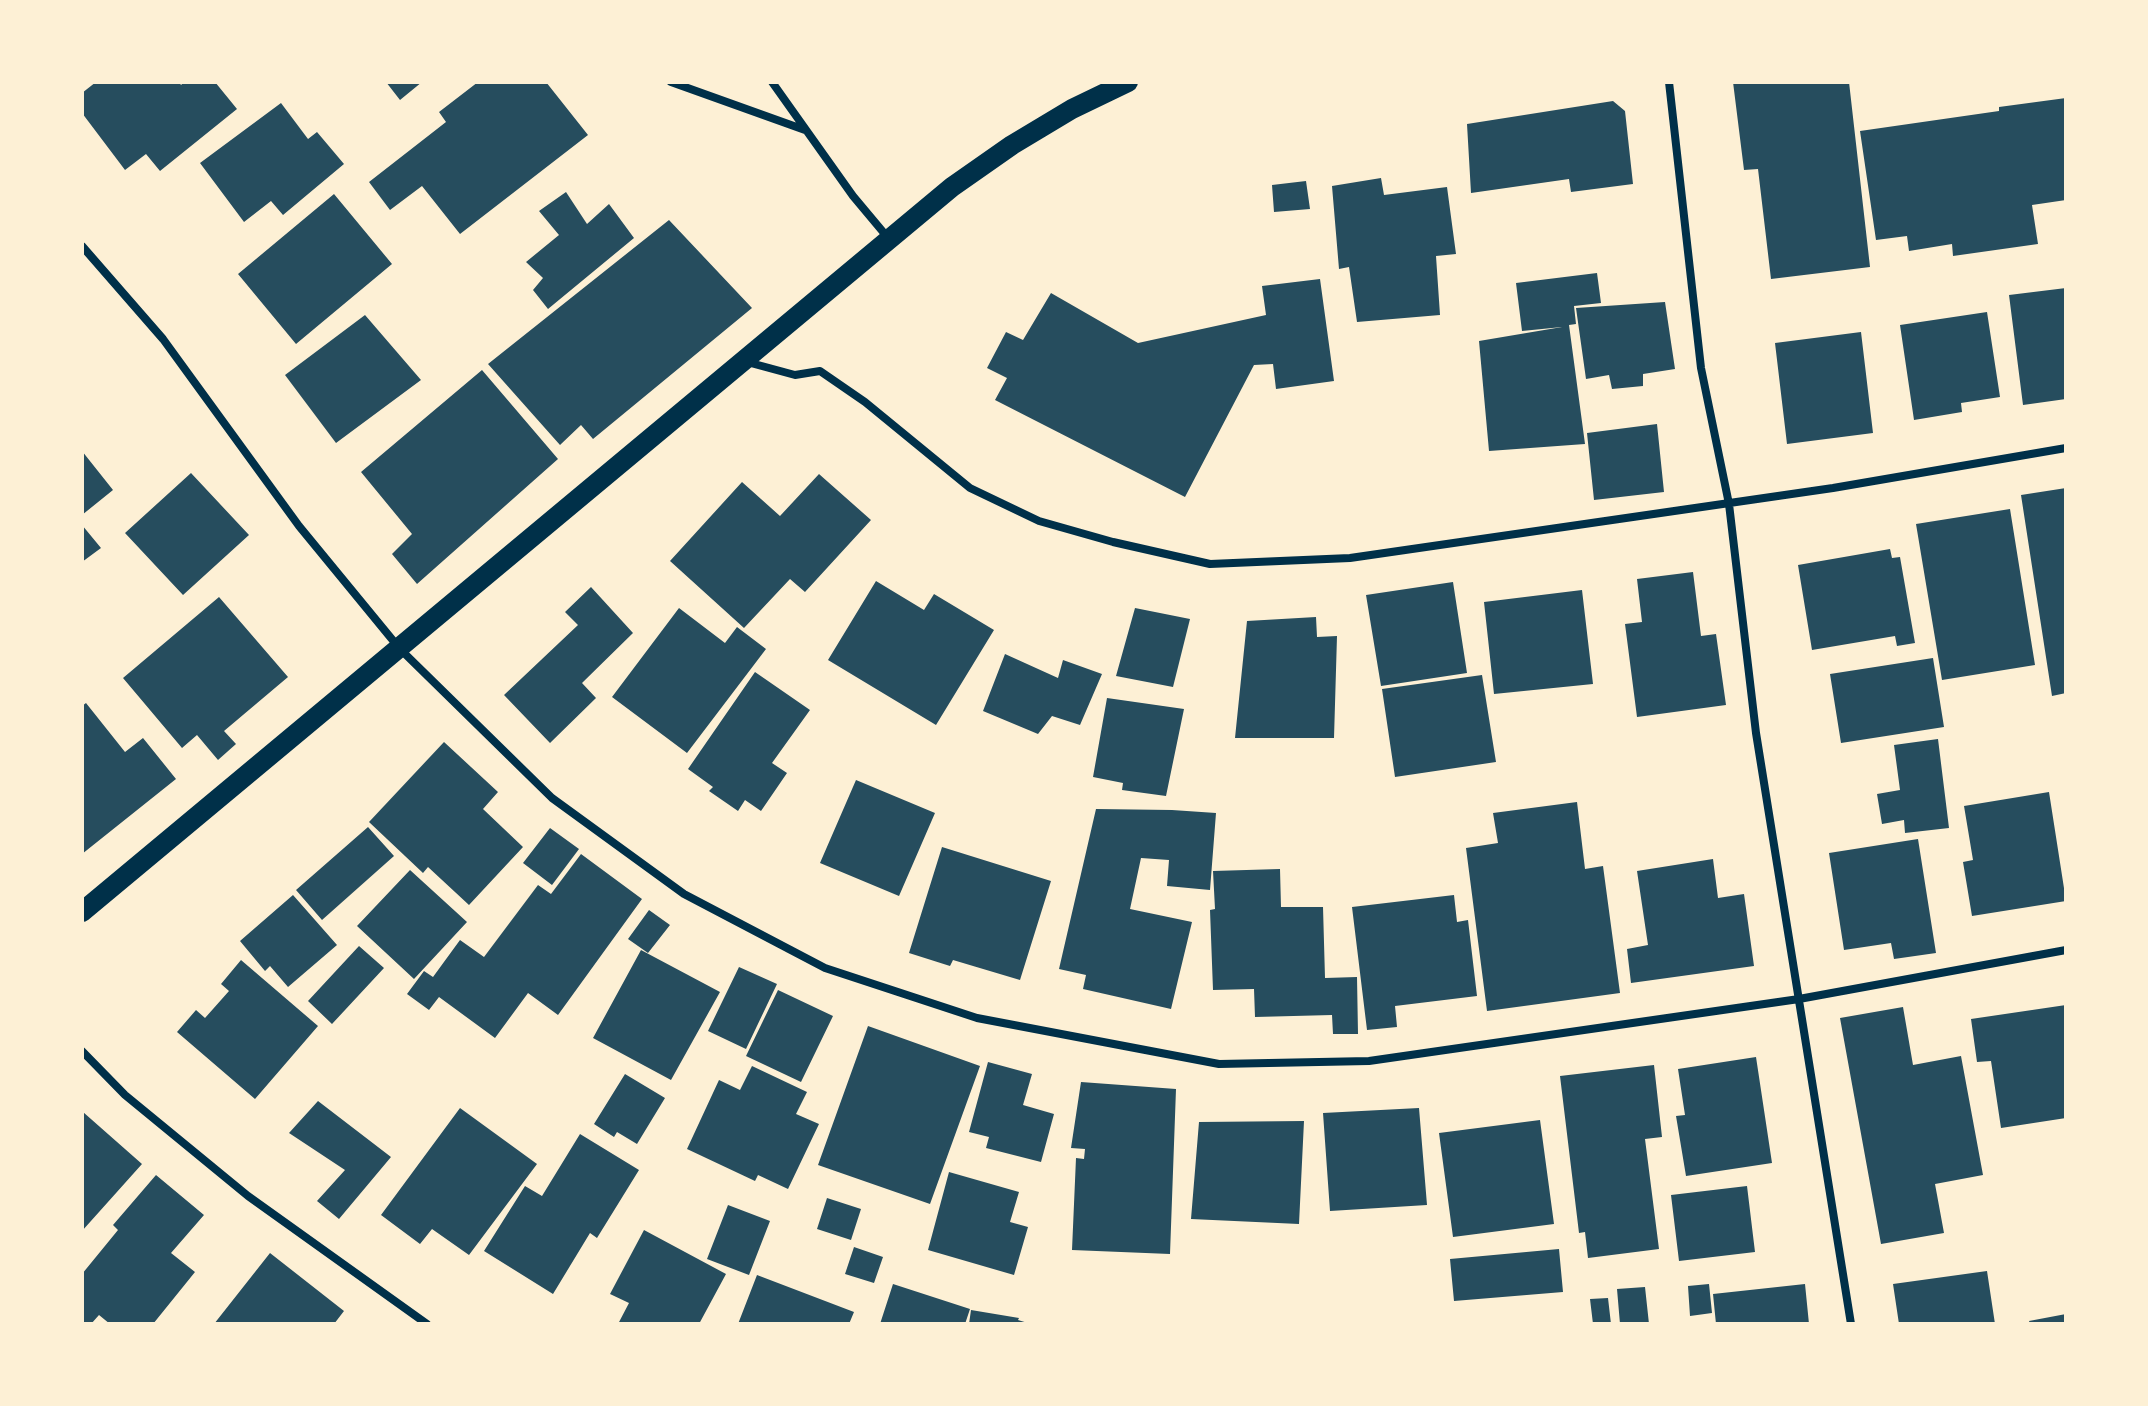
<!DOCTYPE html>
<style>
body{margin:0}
#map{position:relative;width:2148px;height:1406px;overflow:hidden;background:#fdf0d5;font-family:Georgia,serif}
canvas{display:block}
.frame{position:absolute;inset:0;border:84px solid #fdf0d5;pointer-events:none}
</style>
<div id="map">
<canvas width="2148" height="1406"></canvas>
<div class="frame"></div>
</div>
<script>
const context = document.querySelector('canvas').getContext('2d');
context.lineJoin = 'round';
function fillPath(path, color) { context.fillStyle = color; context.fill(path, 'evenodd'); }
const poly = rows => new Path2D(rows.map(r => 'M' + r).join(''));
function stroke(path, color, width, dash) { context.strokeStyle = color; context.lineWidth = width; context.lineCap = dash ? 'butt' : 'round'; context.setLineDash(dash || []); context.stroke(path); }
fillPath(poly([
 [96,82,179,82,181,85,184,82,215,82,237,109,160,171,146,154,125,170,82,113,82,93],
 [386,82,422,82,400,100],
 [478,82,546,82,588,135,460,234,422,186,390,210,369,182,446,122,439,112],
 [1733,82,1849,82,1870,267,1771,279,1758,169,1744,170],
 [2066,98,2066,200,2032,205,2038,244,1953,256,1952,244,1909,251,1907,236,1876,240,1860,131,1999,111,1999,107],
 [1613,101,1625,111,1633,184,1571,192,1569,179,1471,193,1467,124],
 [281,103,308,139,317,132,344,164,283,215,271,201,244,222,200,163],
 [1381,178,1384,195,1447,187,1456,254,1436,256,1440,315,1357,322,1349,267,1339,269,1332,186],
 [1306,181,1310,209,1274,212,1272,185],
 [566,192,587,224,609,204,634,238,548,309,533,290,543,278,526,262,559,235,539,211],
 [334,194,392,264,296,344,238,274],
 [669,220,752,308,593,439,581,425,560,445,488,364],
 [1597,273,1601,303,1574,306,1576,324,1569,325,1585,444,1489,451,1479,341,1562,327,1522,331,1516,283],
 [1320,279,1334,381,1276,389,1273,364,1254,365,1185,497,995,400,1007,378,987,368,1006,332,1023,340,1051,293,1138,343,1266,315,1262,286],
 [2066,288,2066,399,2023,405,2009,295],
 [1665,302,1675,369,1643,374,1643,386,1612,389,1609,375,1586,379,1576,308],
 [1987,312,2000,397,1961,403,1962,412,1914,420,1900,325],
 [365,315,421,380,336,443,285,375],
 [1861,332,1873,433,1787,444,1775,343],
 [482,370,558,459,417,584,392,554,412,534,361,472],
 [1657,424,1664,492,1594,500,1587,433],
 [82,451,113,490,82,515],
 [191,473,249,535,183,595,125,533],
 [819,474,871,520,805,592,790,579,744,628,670,561,742,482,780,516],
 [2066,488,2066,693,2052,696,2021,495],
 [2010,509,2035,665,1942,680,1916,524],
 [82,525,101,548,82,562],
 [1890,549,1892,558,1900,557,1915,643,1897,646,1895,636,1812,650,1798,565],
 [1693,572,1701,636,1716,634,1726,705,1637,717,1625,624,1642,622,1637,579],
 [876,581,924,610,934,594,994,630,936,725,828,660],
 [1453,582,1467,673,1381,686,1366,595],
 [591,587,633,633,582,683,596,698,550,743,504,695,578,625,565,612],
 [1582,590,1593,684,1494,694,1484,602],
 [219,597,288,677,224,731,236,744,218,760,197,735,182,748,123,678],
 [679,608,725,643,737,627,766,649,687,753,612,697],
 [1135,608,1190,619,1173,687,1116,676],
 [1316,617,1317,637,1337,636,1334,738,1235,738,1247,621],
 [1005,654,1058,678,1063,660,1102,674,1080,725,1052,716,1038,734,983,711],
 [1933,658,1944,727,1841,743,1830,674],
 [755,672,810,710,772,763,787,773,761,811,745,800,738,811,709,791,713,787,688,769],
 [1482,675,1496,762,1395,777,1382,689],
 [1107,698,1184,709,1166,796,1122,790,1123,783,1093,777],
 [86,703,125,752,143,738,176,779,82,854,82,706],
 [1938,739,1949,828,1905,833,1904,820,1882,824,1877,794,1900,790,1894,745],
 [444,742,498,792,483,809,523,847,469,905,428,867,423,873,369,822],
 [856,780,935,813,899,896,820,863],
 [2049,792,2066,901,1972,916,1963,862,1973,860,1964,806],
 [1577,802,1585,869,1603,866,1620,993,1487,1011,1466,848,1498,843,1493,813],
 [1096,809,1172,810,1216,813,1210,890,1167,886,1169,860,1141,858,1130,909,1192,922,1171,1009,1083,989,1086,975,1059,969],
 [368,827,394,856,322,920,296,890],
 [550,828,579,849,552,885,523,863],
 [1918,839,1936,953,1894,959,1891,943,1844,950,1829,853],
 [942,847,1051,881,1020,980,953,960,950,966,909,953],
 [581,854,642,899,558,1015,528,993,495,1038,439,997,429,1010,407,994,424,971,433,977,460,940,484,957,538,885,551,894],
 [1713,859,1718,898,1744,894,1754,966,1631,983,1627,949,1648,945,1637,871],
 [1280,869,1281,907,1323,907,1325,978,1357,977,1358,1034,1333,1034,1332,1015,1255,1017,1254,989,1213,990,1210,910,1215,909,1213,871],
 [410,870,467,922,414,979,357,926],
 [293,895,337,945,288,987,270,966,265,971,240,941],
 [1454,895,1457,922,1468,920,1477,996,1395,1006,1397,1027,1367,1030,1352,907],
 [649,910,670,925,648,953,628,939],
 [359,946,384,968,332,1024,308,1001],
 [641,950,720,992,671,1080,593,1038],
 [241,960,318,1026,255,1099,177,1032,196,1010,205,1018,229,991,221,984],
 [739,967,777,984,746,1049,708,1031],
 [778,990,833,1016,801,1082,746,1056],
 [2066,1005,2066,1118,2001,1128,1991,1061,1977,1062,1971,1019],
 [1903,1007,1913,1065,1961,1056,1983,1175,1935,1184,1944,1233,1881,1244,1840,1018],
 [868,1026,980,1066,930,1204,818,1165],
 [1756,1057,1772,1163,1686,1176,1676,1116,1685,1115,1678,1069],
 [988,1062,1032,1074,1023,1105,1054,1114,1041,1162,986,1148,989,1137,969,1132],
 [1654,1065,1662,1137,1645,1139,1659,1249,1588,1258,1585,1232,1579,1233,1560,1076],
 [752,1066,807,1092,796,1114,819,1124,788,1189,758,1175,755,1181,687,1149,719,1080,740,1090],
 [625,1074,665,1098,637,1144,617,1132,614,1137,594,1124],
 [1081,1082,1176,1089,1170,1254,1072,1250,1076,1158,1084,1159,1085,1149,1071,1148],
 [318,1101,391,1157,339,1219,317,1201,345,1170,289,1133],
 [460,1108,537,1164,469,1255,432,1229,420,1244,381,1215],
 [1419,1108,1427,1205,1330,1211,1323,1113],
 [83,1112,142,1164,82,1231,82,1114],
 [1540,1120,1554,1224,1453,1237,1439,1133],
 [1304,1121,1299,1224,1191,1219,1199,1122],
 [580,1134,639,1170,597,1238,590,1233,553,1294,484,1251,525,1186,542,1196],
 [949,1172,1019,1192,1010,1222,1028,1227,1014,1275,928,1250],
 [156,1175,204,1215,171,1253,195,1272,153,1324,110,1324,99,1315,91,1324,82,1324,82,1274,118,1230,113,1225],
 [1747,1186,1755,1252,1679,1261,1671,1195],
 [827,1198,861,1209,851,1240,817,1229],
 [728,1205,770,1221,749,1275,707,1259],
 [644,1230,726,1274,699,1324,618,1324,629,1303,610,1294],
 [854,1247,883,1257,874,1283,845,1274],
 [1559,1249,1563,1292,1454,1301,1450,1259],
 [270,1253,344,1311,334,1324,214,1324],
 [1987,1271,1995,1324,1899,1324,1893,1284],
 [757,1275,854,1312,849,1324,738,1324],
 [893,1284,970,1309,965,1324,880,1324],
 [1709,1284,1712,1313,1690,1316,1688,1286],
 [1805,1284,1809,1324,1716,1324,1713,1294],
 [1645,1287,1649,1324,1620,1324,1617,1289],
 [1608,1298,1611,1324,1593,1324,1590,1299],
 [971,1310,1019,1318,1018,1320,1031,1324,969,1324],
 [2066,1314,2066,1324,2030,1324,2029,1321]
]), '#264d5e');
stroke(poly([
 [671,82,805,130],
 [772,82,853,196,889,239],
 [1669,82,1701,368,1729,504,1756,733,1851,1324],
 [82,246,163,339,299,526,400,649,552,798,684,894,825,968,977,1018,1219,1064,1369,1061,1799,999,2066,950],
 [747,362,795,375,820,371,865,402,970,488,1039,521,1113,542,1210,564,1350,558,1833,488,2066,448],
 [82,1051,125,1095,248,1196,427,1324]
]), '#003049', 8);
stroke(poly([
 [82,912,952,187,1012,145,1072,109,1128,82]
]), '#003049', 20);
</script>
